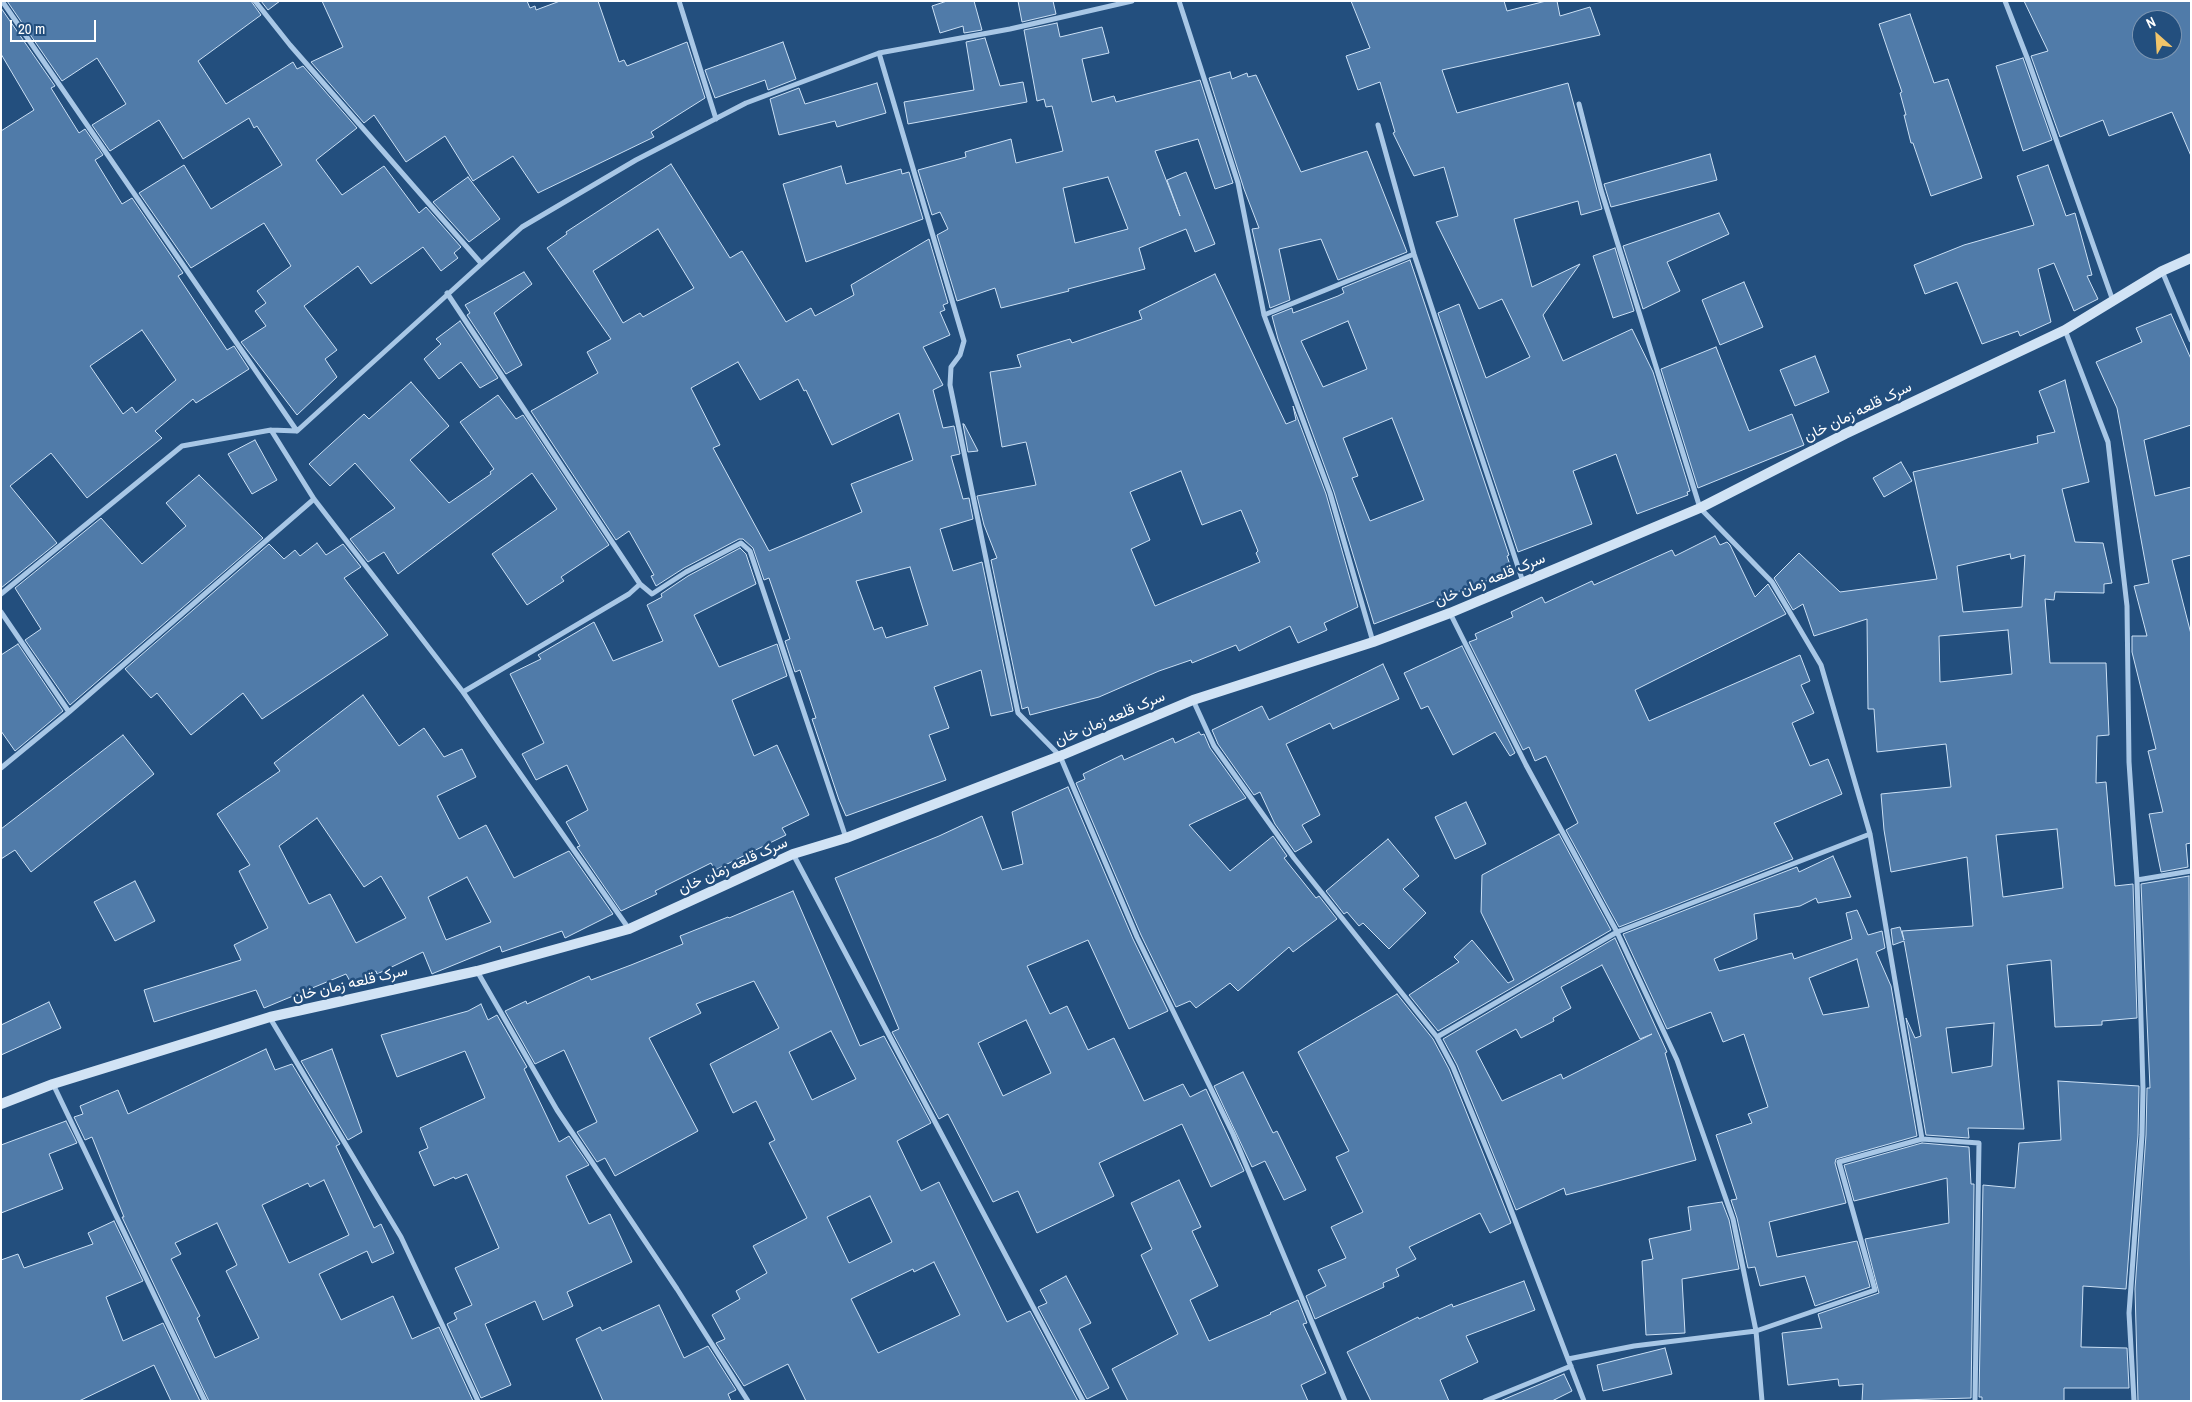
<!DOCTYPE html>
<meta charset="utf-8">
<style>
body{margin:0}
#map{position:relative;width:2192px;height:1402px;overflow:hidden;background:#234f7e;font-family:"Archivo Narrow",sans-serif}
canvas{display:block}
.frame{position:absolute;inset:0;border:2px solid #fff;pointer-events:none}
.north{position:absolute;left:2132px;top:10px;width:50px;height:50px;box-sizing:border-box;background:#234f7e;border:1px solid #7b95b2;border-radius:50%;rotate:334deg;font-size:14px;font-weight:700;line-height:20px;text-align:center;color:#fff}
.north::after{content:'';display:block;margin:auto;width:18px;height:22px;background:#f2c56a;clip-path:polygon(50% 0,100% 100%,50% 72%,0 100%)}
.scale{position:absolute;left:10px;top:20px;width:86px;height:22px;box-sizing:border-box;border:2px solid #fff;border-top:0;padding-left:6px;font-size:15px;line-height:18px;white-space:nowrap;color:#fff;-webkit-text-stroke:4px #234f7e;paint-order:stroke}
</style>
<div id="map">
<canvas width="2192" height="1402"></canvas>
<div class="frame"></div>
<div class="north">N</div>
<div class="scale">20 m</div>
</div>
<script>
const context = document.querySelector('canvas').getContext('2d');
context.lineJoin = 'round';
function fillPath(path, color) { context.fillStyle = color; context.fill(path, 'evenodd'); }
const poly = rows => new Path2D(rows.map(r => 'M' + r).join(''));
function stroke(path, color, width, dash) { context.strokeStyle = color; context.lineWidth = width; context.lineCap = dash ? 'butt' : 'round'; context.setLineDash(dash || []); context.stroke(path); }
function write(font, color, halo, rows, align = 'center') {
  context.font = font + ' "Archivo Narrow",Vazirmatn,sans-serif'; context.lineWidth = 5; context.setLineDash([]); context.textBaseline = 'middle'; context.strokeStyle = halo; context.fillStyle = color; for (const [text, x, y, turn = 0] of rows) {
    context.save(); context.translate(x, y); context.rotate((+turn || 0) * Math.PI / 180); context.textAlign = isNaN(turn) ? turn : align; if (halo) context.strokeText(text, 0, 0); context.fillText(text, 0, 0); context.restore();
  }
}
const building = poly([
 [7,1,251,1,261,15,198,61,226,104,293,62,297,69,303,66,357,128,316,160,342,195,384,166,419,213,426,207,461,247,454,253,458,258,441,271,423,247,371,284,358,266,304,306,337,350,325,359,337,377,297,415,241,342,266,326,255,311,266,303,257,291,291,266,264,223,191,268,139,193,184,165,211,209,282,165,257,126,254,128,249,118,183,159,159,120,110,151,92,125,126,104,97,58,62,81,7,1],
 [261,1,280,1,268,10,261,1],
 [322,1,527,1,530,8,535,6,536,10,560,1,598,1,619,62,624,60,627,66,687,42,705,98,651,132,654,137,538,193,513,156,473,181,445,136,406,162,374,115,364,123,311,62,343,47,322,1],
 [947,1,974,1,982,30,964,33,963,26,940,33,932,6,947,1],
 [1018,1,1053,1,1056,14,1022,22,1018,1],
 [1351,1,1504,1,1507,11,1546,1,1557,1,1560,16,1590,7,1600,35,1442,70,1457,113,1568,83,1602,209,1581,215,1578,201,1514,219,1532,287,1580,264,1543,315,1563,361,1632,329,1653,372,1690,491,1687,492,1688,495,1637,514,1616,454,1573,471,1592,524,1518,552,1438,313,1459,304,1486,378,1530,357,1502,299,1479,309,1436,222,1458,216,1444,167,1414,176,1393,133,1395,132,1380,82,1358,90,1346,56,1370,48,1351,1],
 [2024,1,2191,1,2191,156,2172,112,2109,136,2103,120,2060,137,2031,56,2048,51,2024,1],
 [2142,20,2172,20,2172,50,2142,50,2142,20],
 [1,8,55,86,51,88,79,133,85,129,103,155,95,160,122,204,132,198,183,273,178,276,227,350,234,346,249,369,196,403,193,399,155,431,162,438,87,498,51,453,10,486,57,543,1,588,1,131,34,110,1,54,1,8],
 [142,330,176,380,136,413,132,407,123,414,90,366,142,330],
 [1910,14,1934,83,1948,79,1982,178,1931,196,1913,143,1911,143,1904,115,1906,115,1900,93,1902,92,1879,24,1910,14],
 [1057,23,1060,37,1102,27,1109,53,1082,59,1092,102,1114,96,1116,102,1200,80,1233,183,1215,189,1198,139,1155,151,1180,216,1167,180,1186,172,1215,244,1195,252,1186,229,1139,248,1145,269,1068,289,1069,291,1001,308,995,288,957,301,937,235,948,229,940,212,932,215,918,170,966,157,965,152,1011,139,1016,163,1063,151,1052,106,1046,107,1044,99,1037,101,1024,30,1057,23],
 [1108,177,1128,229,1075,243,1063,188,1108,177],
 [985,38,1000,86,1023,82,1027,102,908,124,904,102,974,90,966,42,985,38],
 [783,42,796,79,768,90,765,80,715,98,705,70,783,42],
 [2023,58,2052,140,2023,151,1996,66,2023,58],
 [1230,72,1232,79,1247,73,1248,77,1256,75,1301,172,1367,151,1407,252,1338,280,1321,239,1279,249,1290,300,1270,308,1252,229,1259,228,1244,189,1209,78,1230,72],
 [877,83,886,113,837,127,835,121,779,135,770,99,799,88,805,104,877,83],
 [1710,154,1717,180,1611,207,1604,184,1710,154],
 [671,164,730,258,742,251,786,322,811,308,815,316,854,295,851,285,929,239,948,303,943,305,945,310,940,312,950,335,923,347,943,385,933,390,943,428,954,426,960,454,951,456,963,499,969,498,973,519,940,529,953,571,982,562,1013,711,991,716,981,670,934,687,949,728,929,735,946,780,846,816,839,800,812,719,816,718,800,670,795,672,785,641,790,639,769,578,764,580,753,548,743,539,739,539,684,568,656,586,651,576,654,575,629,531,616,540,531,411,598,373,587,352,611,339,547,248,567,234,566,232,671,164],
 [658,229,694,288,643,317,640,313,623,323,593,271,658,229],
 [738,362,760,400,798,379,804,391,806,390,832,445,899,413,913,460,851,484,862,512,769,551,713,448,720,445,691,388,738,362],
 [910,567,928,625,886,638,882,627,874,630,856,581,910,567],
 [2048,165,2066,216,2075,213,2092,275,2087,276,2098,299,2074,311,2054,263,2038,269,2051,322,2020,336,2018,331,1982,344,1957,282,1925,294,1914,265,1964,245,2034,225,2017,176,2048,165],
 [841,166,846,184,901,169,902,174,909,172,923,219,806,262,783,184,841,166],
 [468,177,500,219,469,242,433,202,468,177],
 [1719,213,1729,234,1667,262,1680,291,1643,309,1623,246,1719,213],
 [1615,248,1634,311,1613,318,1593,256,1615,248],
 [1410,260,1509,555,1507,556,1512,571,1374,624,1334,492,1278,339,1272,316,1292,308,1293,313,1338,296,1344,293,1342,288,1410,260],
 [1348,321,1367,369,1323,387,1301,341,1348,321],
 [1392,418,1424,500,1370,521,1352,478,1358,476,1343,438,1392,418],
 [524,272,532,284,494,313,522,365,506,374,467,315,470,313,465,305,524,272],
 [1215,274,1286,424,1296,420,1293,406,1326,494,1358,607,1324,623,1327,630,1298,643,1290,626,1239,651,1236,645,1192,663,1191,660,1159,671,1099,697,1030,715,1028,707,1022,709,991,560,997,558,984,525,977,496,1036,485,1026,442,1002,447,990,372,1021,367,1017,355,1070,339,1072,343,1142,319,1139,311,1215,274],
 [1181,471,1202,525,1241,510,1258,551,1256,553,1260,562,1155,606,1131,549,1150,540,1130,492,1181,471],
 [1744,282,1763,327,1720,345,1702,300,1744,282],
 [2171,314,2191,359,2191,425,2144,440,2155,496,2191,487,2191,555,2172,560,2191,634,2191,843,2186,844,2188,867,2161,872,2149,814,2163,812,2148,751,2156,749,2132,652,2132,636,2147,636,2134,586,2149,583,2117,408,2096,362,2142,342,2136,328,2171,314],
 [460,321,498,378,480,388,461,362,439,379,424,359,441,344,436,339,460,321],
 [1716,347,1749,431,1792,414,1804,445,1698,488,1661,369,1716,347],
 [1815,356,1829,392,1795,406,1780,370,1815,356],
 [2065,380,2089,482,2062,489,2075,542,2103,543,2112,583,2104,584,2104,593,2055,592,2054,600,2045,599,2050,663,2106,663,2109,735,2097,736,2096,783,2106,782,2115,886,2133,884,2137,1018,2102,1021,2102,1025,2055,1027,2051,960,2007,965,2024,1129,1968,1128,1969,1138,1926,1135,1906,1018,1915,1038,1921,1036,1904,941,1893,945,1891,929,1900,927,1904,940,1902,931,1973,926,1967,857,1891,872,1884,830,1881,794,1951,787,1946,744,1877,752,1874,709,1868,709,1867,619,1814,636,1803,604,1793,610,1774,578,1799,553,1840,592,1937,579,1913,472,2038,443,2037,436,2055,432,2039,391,2065,380],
 [2010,554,2011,559,2025,555,2022,607,1963,612,1957,566,2010,554],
 [2008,630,2012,674,1940,682,1939,636,2008,630],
 [2057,829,2063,888,2003,897,1996,835,2057,829],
 [1994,1023,1992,1066,1952,1073,1946,1028,1994,1023],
 [411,382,449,426,410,460,449,503,491,474,490,472,494,469,460,422,498,395,516,419,523,415,609,545,561,577,564,581,527,605,492,554,557,509,532,473,398,574,384,552,368,562,350,539,395,508,355,463,330,486,309,464,364,414,369,419,411,382],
 [963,424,964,424,978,451,968,452,963,424],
 [255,440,277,480,252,494,228,454,255,440],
 [1901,462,1912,481,1884,497,1873,478,1901,462],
 [199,475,263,538,70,705,25,640,41,629,15,588,101,518,142,564,186,526,166,503,199,475],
 [1715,536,1720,545,1727,542,1730,545,1755,597,1768,584,1786,614,1635,690,1649,721,1800,655,1810,681,1801,685,1814,713,1792,723,1810,766,1828,759,1842,794,1774,823,1793,859,1619,927,1566,830,1578,823,1546,756,1535,761,1529,747,1523,750,1469,642,1477,639,1475,634,1513,617,1511,612,1542,597,1545,603,1592,581,1594,585,1672,550,1675,556,1715,536],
 [317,543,326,555,343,544,361,567,344,578,388,635,262,719,243,693,191,735,157,693,151,698,125,669,269,544,284,559,295,550,300,556,317,543],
 [740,548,746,554,756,584,694,615,719,667,777,644,787,676,732,700,754,756,777,745,809,815,782,828,786,835,715,870,711,863,655,891,657,894,621,911,577,847,580,846,566,822,588,810,567,765,536,780,522,754,544,743,510,674,541,659,538,655,594,622,613,661,663,641,647,605,662,597,661,594,688,576,740,548],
 [18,644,63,711,15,751,1,731,1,655,18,644],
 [1462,646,1515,753,1510,756,1495,732,1453,755,1428,706,1421,709,1404,673,1462,646],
 [1383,664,1399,699,1333,729,1330,723,1286,744,1320,815,1302,825,1312,842,1295,852,1275,824,1260,792,1254,795,1218,744,1212,730,1262,706,1269,720,1383,664],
 [363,695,399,746,424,728,444,757,462,749,476,777,437,796,459,839,486,825,514,878,569,851,613,914,565,938,562,931,502,952,500,946,434,973,432,974,423,952,377,974,376,971,351,983,346,974,264,1008,256,990,154,1022,144,990,241,960,234,945,268,928,239,871,250,865,217,814,280,771,274,763,363,695],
 [317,818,364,887,381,876,406,918,356,943,330,894,309,904,279,846,317,818],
 [467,877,491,922,446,940,428,897,467,877],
 [1199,732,1201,735,1204,734,1210,748,1246,798,1189,825,1230,871,1273,836,1287,856,1284,858,1316,898,1319,896,1337,919,1293,952,1289,947,1238,991,1230,983,1196,1008,1190,1001,1176,1007,1141,935,1076,783,1085,779,1083,774,1122,755,1124,760,1173,738,1175,743,1199,732],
 [123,735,154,774,31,872,15,850,1,859,1,829,123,735],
 [1068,787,1133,939,1168,1011,1129,1029,1088,940,1027,966,1050,1014,1067,1006,1088,1050,1114,1038,1144,1101,1183,1084,1190,1097,1206,1089,1244,1171,1211,1187,1182,1124,1099,1163,1114,1196,1037,1233,1018,1191,993,1202,948,1114,939,1119,892,1032,899,1029,835,878,939,836,982,816,1002,870,1023,864,1012,812,1068,787],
 [1026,1020,1051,1073,1003,1096,978,1043,1026,1020],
 [1466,802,1486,844,1455,859,1435,817,1466,802],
 [1559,834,1611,930,1438,1031,1409,995,1459,962,1454,957,1472,940,1508,983,1514,980,1481,912,1482,875,1559,834],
 [1388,839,1419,876,1403,889,1426,913,1389,949,1363,923,1359,926,1347,912,1344,914,1326,891,1388,839],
 [1833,856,1851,897,1818,903,1816,898,1800,906,1754,914,1757,939,1714,959,1719,971,1792,953,1794,959,1852,939,1846,913,1857,910,1868,935,1882,931,1885,948,1876,952,1891,986,1917,1136,1836,1159,1835,1163,1846,1203,1769,1222,1777,1257,1857,1241,1870,1287,1815,1306,1805,1276,1760,1286,1755,1267,1748,1268,1737,1218,1731,1200,1737,1199,1716,1135,1752,1123,1748,1114,1768,1107,1744,1034,1723,1042,1711,1012,1667,1029,1623,934,1797,867,1799,872,1833,856],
 [1857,959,1869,1007,1823,1015,1809,978,1857,959],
 [2189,876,2191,1401,2138,1401,2135,1289,2146,1135,2147,1088,2150,1088,2141,884,2189,876],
 [135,881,155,921,115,941,94,902,135,881],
 [793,891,860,1046,884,1036,931,1123,897,1141,921,1191,939,1182,1007,1322,1030,1311,1078,1401,806,1401,788,1364,744,1386,716,1343,725,1339,712,1315,740,1299,736,1291,767,1273,753,1246,807,1218,769,1143,775,1140,756,1101,733,1113,710,1064,779,1028,754,981,696,1004,701,1013,649,1038,698,1131,615,1176,605,1158,597,1162,577,1132,597,1122,564,1050,535,1064,505,1011,526,1001,527,1004,589,976,591,980,631,965,683,944,680,936,728,917,729,918,793,891],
 [831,1031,856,1079,812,1100,789,1052,831,1031],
 [870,1196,892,1242,849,1263,827,1217,870,1196],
 [934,1262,960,1315,878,1353,851,1299,913,1269,914,1272,934,1262],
 [1615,938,1667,1052,1665,1053,1696,1160,1566,1195,1564,1188,1516,1210,1457,1065,1443,1039,1615,938],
 [1602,965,1640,1039,1652,1034,1563,1079,1561,1074,1502,1101,1476,1051,1516,1029,1521,1038,1554,1021,1553,1018,1571,1008,1561,987,1602,965],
 [1397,994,1433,1039,1449,1069,1511,1223,1490,1233,1480,1213,1409,1247,1416,1259,1396,1269,1399,1276,1383,1283,1384,1287,1315,1319,1306,1296,1326,1286,1318,1270,1346,1258,1331,1227,1363,1212,1336,1157,1349,1151,1298,1052,1397,994],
 [49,1002,61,1028,1,1055,1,1025,49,1002],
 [481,1004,488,1020,497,1015,527,1067,524,1069,559,1142,569,1136,589,1165,566,1176,589,1224,610,1214,632,1262,567,1292,573,1306,543,1320,535,1301,485,1324,511,1385,481,1398,447,1324,457,1319,454,1313,472,1305,455,1268,499,1248,467,1174,455,1179,454,1177,434,1186,419,1152,428,1148,420,1128,485,1098,465,1051,397,1077,381,1035,468,1011,481,1004],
 [266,1049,275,1070,292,1064,340,1144,336,1146,374,1228,381,1224,394,1253,372,1263,367,1251,319,1274,341,1320,393,1296,412,1339,439,1327,473,1401,209,1401,122,1217,124,1217,92,1137,85,1140,74,1117,83,1114,80,1106,118,1090,128,1114,266,1049],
 [324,1180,349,1235,289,1263,262,1205,308,1183,310,1187,324,1180],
 [217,1223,237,1265,226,1271,259,1338,215,1358,197,1318,200,1316,171,1259,181,1254,175,1243,217,1223],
 [332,1049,362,1132,348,1140,301,1061,332,1049],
 [1243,1072,1273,1133,1277,1131,1306,1190,1284,1200,1265,1161,1252,1167,1214,1086,1243,1072],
 [2058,1081,2139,1086,2138,1135,2126,1289,2083,1286,2081,1347,2127,1348,2129,1388,2064,1388,2064,1401,1982,1401,1982,1397,1979,1397,1983,1185,2015,1188,2019,1143,2061,1140,2058,1081],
 [66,1121,77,1143,49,1154,63,1189,1,1213,1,1145,66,1121],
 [1922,1143,1969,1147,1971,1184,1974,1184,1971,1398,1862,1401,1863,1384,1839,1386,1838,1379,1788,1385,1782,1333,1822,1328,1818,1314,1879,1293,1865,1239,1949,1223,1947,1178,1854,1201,1844,1165,1922,1143],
 [1179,1180,1201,1227,1192,1231,1218,1286,1190,1300,1209,1341,1271,1314,1270,1313,1298,1300,1307,1323,1303,1324,1326,1373,1301,1385,1308,1401,1128,1401,1112,1369,1178,1334,1141,1255,1152,1249,1131,1203,1179,1180],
 [1722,1202,1729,1220,1739,1269,1682,1279,1685,1333,1646,1335,1642,1261,1653,1259,1649,1239,1691,1230,1688,1207,1722,1202],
 [114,1221,143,1281,106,1297,123,1341,163,1323,200,1401,171,1401,154,1365,79,1401,1,1401,1,1260,18,1254,24,1268,93,1244,88,1233,114,1221],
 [1066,1276,1091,1323,1079,1329,1109,1388,1087,1399,1038,1307,1047,1303,1040,1290,1066,1276],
 [1524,1281,1535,1310,1466,1336,1478,1362,1440,1380,1449,1401,1371,1401,1347,1352,1418,1317,1419,1319,1452,1304,1453,1307,1524,1281],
 [659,1305,684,1358,708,1346,736,1390,728,1394,731,1401,603,1401,576,1339,600,1327,602,1331,659,1305],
 [1665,1348,1672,1374,1603,1391,1597,1365,1665,1348],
 [1564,1374,1572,1391,1552,1401,1500,1401,1564,1374]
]);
fillPath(building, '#507ba9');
stroke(building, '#cbe0f5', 1);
stroke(poly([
 [2,1,297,431],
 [255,1,290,45,480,262],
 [679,1,716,119],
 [1179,1,1238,183,1264,315,1330,493,1373,642],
 [2005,1,2028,60,2113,301],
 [879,53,964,341,960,355,951,367,950,385,1018,713,1060,756,1137,937,1233,1134,1345,1401],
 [1579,104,1601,190,1700,508,1772,582,1821,665,1870,834,1922,1139],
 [1378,125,1414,254,1523,582],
 [2162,271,2191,340],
 [447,293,640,584,652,594,686,572,741,543,750,551,846,838],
 [1264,315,1414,254],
 [2065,330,2108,442,2127,606,2129,762,2137,880,2143,1089,2142,1135,2129,1313,2134,1401],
 [1,594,182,446,271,430],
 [1,612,69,712],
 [1450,613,1526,765,1617,932,1677,1060,1733,1219,1756,1331,1762,1401],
 [463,692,629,594,640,584],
 [1193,700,1214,746,1294,858,1437,1037,1453,1067,1500,1181,1584,1401],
 [1,768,69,712,314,499],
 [793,854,1083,1401],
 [2137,880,2191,871],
 [629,929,463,692,314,499,271,430,297,431,522,227,636,160,746,103,879,53,1010,29,1132,1],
 [477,971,557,1110,677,1289,748,1401],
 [270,1018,401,1237,478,1401],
 [1437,1037,1617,932,1870,834],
 [53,1084,205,1401],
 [1568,1359,1634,1346,1756,1331,1875,1290,1839,1162,1922,1139,1979,1143,1975,1401],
 [1485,1401,1571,1366]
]), '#a8c7e6', 5);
stroke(poly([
 [1,1104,53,1084,270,1017,477,971,629,929,793,854,846,838,1060,756,1193,700,1373,642,1450,613,1700,508,1845,434,2065,330,2162,271,2191,258]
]), '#d1e3f5', 10);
write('15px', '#fff', '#234f7e', [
 ["سرک قلعه زمان خان",1858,412,-26],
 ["سرک قلعه زمان خان",1490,580,-22],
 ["سرک قلعه زمان خان",1110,719,-23],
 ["سرک قلعه زمان خان",733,866,-24],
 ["سرک قلعه زمان خان",350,984,-13]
]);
</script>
